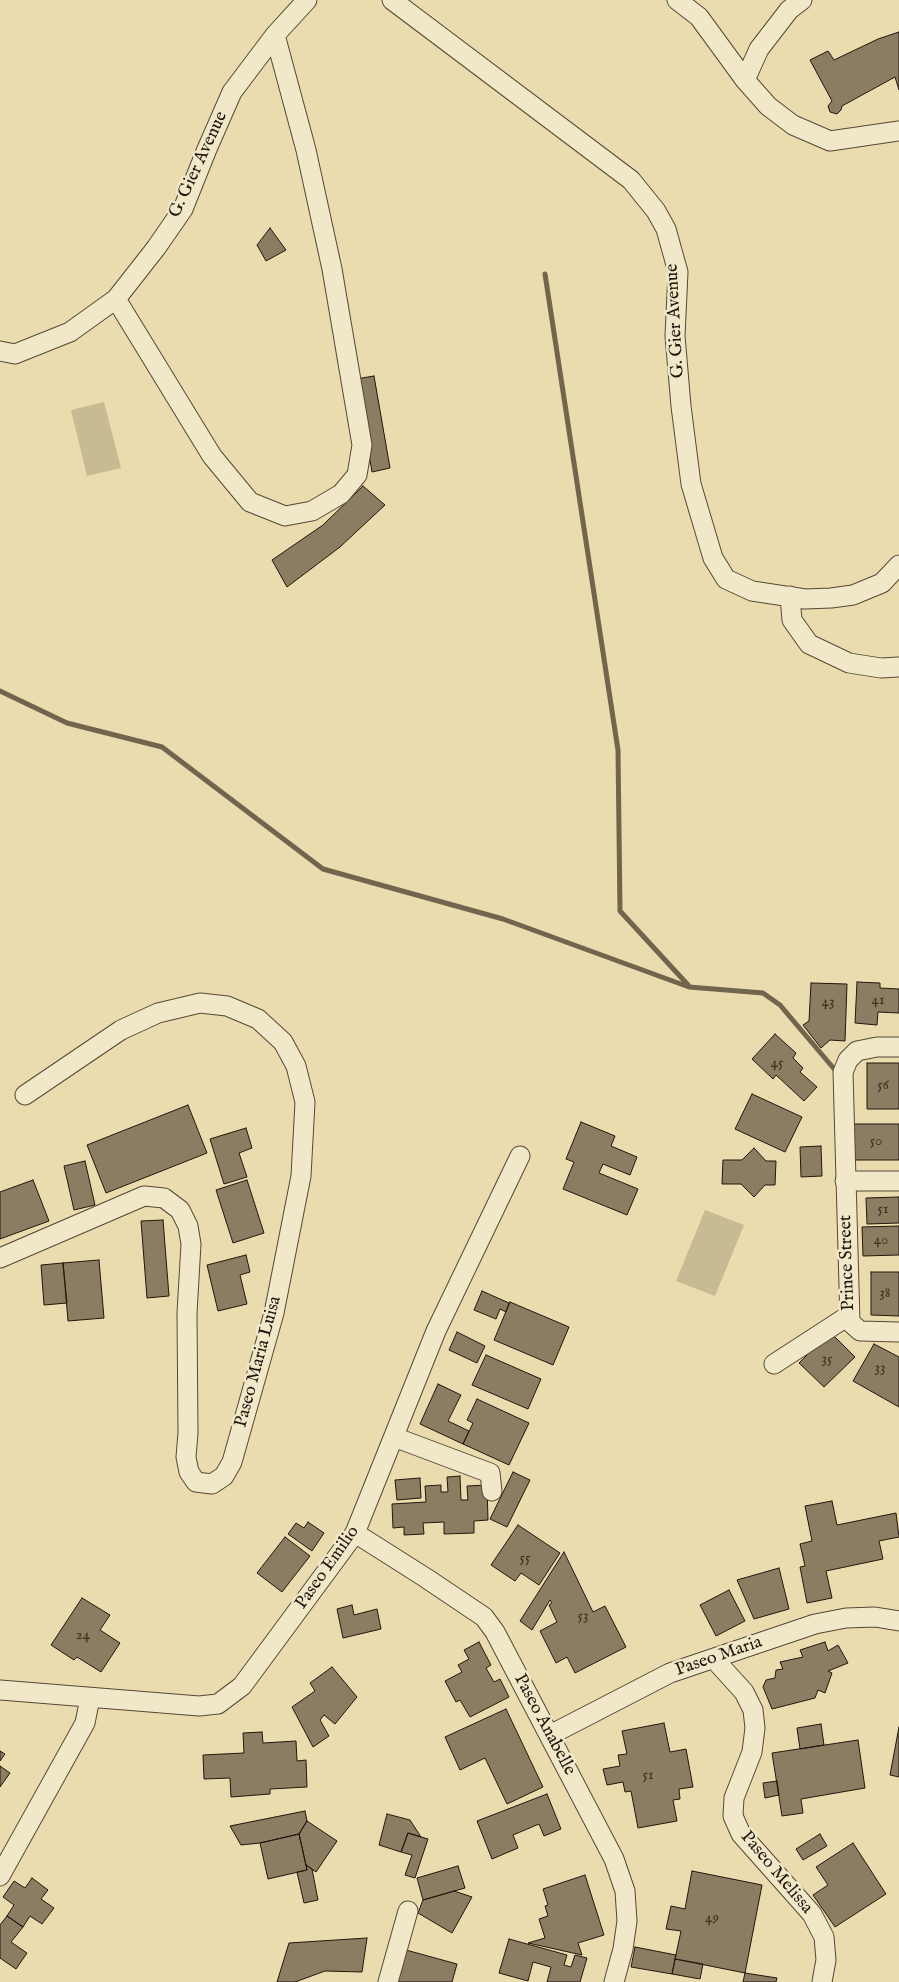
<!DOCTYPE html>
<style>
body{margin:0}
canvas{display:block;background:#eadcae}
</style>
<canvas width="899" height="1982"></canvas>
<script>
const context = document.querySelector('canvas').getContext('2d');
context.lineJoin = 'round';
function fillPath(path, color) { context.fillStyle = color; context.fill(path, 'evenodd'); }
const poly = rows => new Path2D(rows.map(r => 'M' + r).join(''));
function stroke(path, color, width, dash) { context.strokeStyle = color; context.lineWidth = width; context.lineCap = dash ? 'butt' : 'round'; context.setLineDash(dash || []); context.stroke(path); }
function write(font, color, halo, rows, align = 'center') {
  context.font = font + ' "IM FELL English",serif'; context.lineWidth = 5; context.setLineDash([]); context.textBaseline = 'middle'; context.strokeStyle = halo; context.fillStyle = color; for (const [text, x, y, turn = 0] of rows) {
    context.save(); context.translate(x, y); context.rotate((+turn || 0) * Math.PI / 180); context.textAlign = isNaN(turn) ? turn : align; if (halo) context.strokeText(text, 0, 0); context.fillText(text, 0, 0); context.restore();
  }
}
fillPath(poly([
 [104,402,121,468,87,476,71,410],
 [705,1210,744,1225,715,1296,676,1281]
]), '#c8ba93');
stroke(poly([
 [545,274,618,750,620,911,689,986],
 [0,691,67,723,162,747,323,869,503,919,689,987,763,993,780,1005,835,1070]
]), '#72654d', 5);
const building = poly([
 [899,32,899,90,895,77,842,106,841,110,837,114,830,112,828,106,832,101,810,60,828,51,834,60,878,39,899,32],
 [270,228,286,250,266,261,257,245,270,228],
 [374,376,390,468,372,472,356,379,374,376],
 [363,486,385,505,340,547,287,587,272,560,323,525,363,486],
 [857,982,880,983,880,988,899,989,899,1013,878,1012,877,1025,855,1023,857,982],
 [811,983,847,984,845,1041,830,1040,821,1048,803,1025,809,1021,811,983],
 [775,1034,796,1053,793,1058,803,1068,800,1072,817,1087,804,1101,776,1075,773,1079,752,1059,775,1034],
 [867,1063,899,1063,899,1109,867,1109,867,1063],
 [752,1094,802,1117,785,1152,735,1129,752,1094],
 [188,1105,207,1153,106,1193,87,1145,188,1105],
 [581,1122,615,1136,611,1146,637,1157,630,1175,603,1164,599,1173,638,1189,627,1215,563,1189,574,1162,566,1159,581,1122],
 [852,1124,899,1124,899,1160,853,1160,852,1124],
 [246,1128,252,1148,239,1153,247,1177,224,1184,210,1139,246,1128],
 [821,1146,822,1176,801,1177,800,1147,821,1146],
 [754,1148,766,1161,776,1161,775,1185,765,1185,754,1197,741,1184,722,1184,723,1160,742,1160,754,1148],
 [85,1161,95,1205,74,1210,64,1166,85,1161],
 [33,1180,49,1221,0,1239,0,1192,33,1180],
 [247,1180,264,1233,233,1243,216,1190,247,1180],
 [899,1197,899,1223,867,1224,866,1198,899,1197],
 [163,1220,169,1296,147,1298,141,1221,163,1220],
 [899,1226,899,1255,863,1256,862,1227,899,1226],
 [246,1255,250,1272,240,1275,247,1304,218,1311,207,1265,246,1255],
 [99,1260,104,1318,68,1321,63,1263,99,1260],
 [63,1263,67,1303,44,1305,41,1265,63,1263],
 [871,1272,899,1272,899,1316,871,1315,871,1272],
 [482,1291,509,1303,506,1312,500,1309,496,1319,474,1310,482,1291],
 [510,1302,569,1327,553,1365,494,1340,510,1302],
 [457,1332,485,1346,477,1363,449,1350,457,1332],
 [830,1332,855,1357,824,1387,799,1363,830,1332],
 [874,1344,899,1357,899,1407,853,1381,874,1344],
 [486,1355,541,1379,528,1409,472,1385,486,1355],
 [438,1384,461,1395,448,1421,469,1431,463,1444,420,1424,438,1384],
 [477,1399,529,1423,509,1465,463,1444,473,1423,467,1420,477,1399],
 [513,1472,530,1480,507,1527,490,1519,513,1472],
 [460,1476,461,1500,468,1500,467,1486,487,1485,488,1520,474,1521,474,1533,444,1534,444,1522,423,1523,424,1534,404,1535,404,1527,393,1528,392,1504,426,1502,425,1486,441,1485,441,1492,448,1492,447,1477,460,1476],
 [420,1478,421,1498,397,1500,395,1480,420,1478],
 [832,1501,837,1525,896,1513,899,1537,879,1541,883,1559,826,1571,832,1598,807,1603,800,1567,805,1566,800,1544,812,1541,805,1506,832,1501],
 [308,1522,324,1533,312,1551,288,1534,296,1523,304,1528,308,1522],
 [518,1525,560,1553,539,1585,521,1573,515,1581,491,1565,518,1525],
 [285,1537,310,1556,282,1592,257,1573,285,1537],
 [564,1552,593,1612,605,1606,626,1647,575,1673,567,1657,556,1663,540,1631,557,1622,549,1605,552,1603,550,1600,532,1630,520,1621,564,1552],
 [779,1568,789,1609,754,1619,737,1580,779,1568],
 [729,1590,745,1621,716,1636,700,1605,729,1590],
 [82,1598,110,1615,100,1630,120,1643,101,1672,77,1657,74,1660,51,1645,82,1598],
 [352,1605,354,1615,377,1609,381,1629,343,1638,337,1609,352,1605],
 [479,1642,491,1665,486,1668,494,1682,500,1679,509,1697,470,1717,460,1700,456,1702,445,1681,462,1672,458,1665,469,1659,464,1650,479,1642],
 [825,1642,828,1651,838,1645,848,1663,828,1671,832,1673,825,1693,818,1690,815,1698,772,1709,763,1687,766,1680,775,1678,776,1670,783,1669,780,1662,803,1657,800,1650,825,1642],
 [332,1667,357,1697,335,1724,324,1715,320,1720,329,1736,313,1747,292,1707,315,1691,310,1683,332,1667],
 [506,1709,543,1787,507,1804,485,1758,460,1770,445,1737,506,1709],
 [664,1723,670,1752,686,1749,693,1787,679,1789,680,1799,673,1800,677,1821,638,1828,631,1791,625,1792,623,1782,607,1785,603,1769,620,1766,618,1755,627,1754,622,1731,664,1723],
 [821,1724,824,1745,800,1749,797,1728,821,1724],
 [899,1727,899,1777,890,1775,899,1727],
 [262,1732,263,1743,296,1741,297,1761,306,1760,307,1787,270,1789,270,1794,231,1797,230,1778,204,1779,203,1755,244,1753,243,1733,262,1732],
 [858,1740,865,1788,801,1799,803,1813,782,1816,772,1753,858,1740],
 [0,1751,5,1754,0,1761,0,1751],
 [0,1766,10,1773,0,1787,0,1766],
 [777,1781,779,1795,765,1798,763,1783,777,1781],
 [547,1794,561,1829,544,1836,539,1824,513,1835,518,1848,492,1859,477,1821,547,1794],
 [305,1811,307,1821,299,1834,260,1843,241,1845,230,1826,305,1811],
 [387,1814,410,1820,421,1837,408,1833,401,1852,379,1845,387,1814],
 [307,1821,337,1841,316,1872,306,1865,299,1834,307,1821],
 [408,1833,428,1839,415,1878,405,1875,412,1855,401,1852,408,1833],
 [299,1834,307,1870,268,1879,260,1843,299,1834],
 [820,1834,827,1846,803,1860,796,1849,820,1834],
 [853,1843,886,1894,835,1927,813,1895,828,1885,816,1867,853,1843],
 [306,1865,312,1869,318,1900,304,1903,297,1872,307,1870,306,1865],
 [458,1866,465,1888,423,1900,417,1878,458,1866],
 [692,1871,762,1885,745,1973,675,1959,681,1931,666,1929,671,1906,685,1909,692,1871],
 [585,1875,604,1935,578,1943,582,1955,528,1943,545,1938,539,1919,548,1916,545,1906,548,1905,543,1889,585,1875],
 [32,1878,48,1890,41,1899,54,1908,42,1924,30,1916,23,1927,7,1916,14,1905,3,1897,14,1881,25,1888,32,1878],
 [454,1891,472,1897,452,1933,418,1913,423,1900,454,1891],
 [7,1916,23,1927,11,1942,27,1953,16,1969,0,1958,0,1925,7,1916],
 [367,1938,362,1972,325,1971,295,1982,277,1982,289,1943,367,1938],
 [509,1939,567,1955,564,1965,571,1967,575,1955,587,1958,580,1982,547,1982,551,1967,533,1962,528,1981,499,1973,509,1939],
 [635,1947,676,1955,672,1974,631,1967,635,1947],
 [406,1950,457,1964,452,1982,397,1982,406,1950],
 [675,1959,703,1964,700,1979,672,1974,675,1959],
 [745,1973,777,1978,776,1982,743,1982,745,1973]
]);
fillPath(building, '#8a7d61');
stroke(building, '#23160d', 1);
const minor = poly([
 [392,0,631,180,656,211,666,229,678,272,675,336,681,406,691,484,713,558,726,579,752,591,805,599,831,598,853,595,882,583,899,565],
 [677,0,699,17,745,80,768,106,793,125,830,141,899,131],
 [745,80,759,49,789,10,802,0],
 [116,299,212,456,250,502,285,516,312,511,341,494,357,475,362,445,332,269,306,150,275,35],
 [0,351,15,354,70,332,116,299,156,248,183,209,207,149,232,92,275,35,307,0],
 [790,596,792,620,809,644,849,663,881,668,899,667],
 [899,1047,877,1047,857,1051,848,1060,843,1072,850,1322,860,1331,899,1332],
 [845,1181,899,1181],
 [0,1258,144,1196,164,1198,180,1210,188,1226,191,1244,187,1313,188,1433,186,1457,189,1472,196,1482,212,1484,224,1476,232,1462,274,1313,301,1176,305,1102,296,1066,283,1042,258,1019,227,1006,200,1003,158,1013,121,1030,25,1095],
 [774,1364,848,1316],
 [394,1437,490,1473,492,1491],
 [355,1533,426,1578,484,1617,495,1632,614,1859,625,1891,627,1921,623,1949,614,1982],
 [714,1659,744,1692,753,1710,755,1728,752,1752,734,1798,733,1816,741,1834,812,1914,824,1937,826,1960,822,1982],
 [0,1690,199,1706,218,1704,242,1686,355,1533,436,1331,520,1156],
 [550,1735,670,1673,815,1624,846,1618,875,1617,899,1621],
 [0,1876,85,1723,90,1698],
 [388,1982,408,1911]
]);
stroke(minor, '#554835', 21);
stroke(minor, '#f1e8ca', 19);
write('15px', '#3d3022', null, [
 ["41",878,1001],
 ["43",828,1003],
 ["45",777,1064],
 ["56",883,1086],
 ["50",876,1142],
 ["51",883,1210],
 ["40",881,1241],
 ["38",885,1294],
 ["35",827,1360],
 ["33",880,1369],
 ["55",525,1559],
 ["53",583,1617],
 ["24",83,1636],
 ["51",648,1776],
 ["49",712,1919]
]);
write('18px', '#23160d', '#f1e8ca', [
 ["G. Gier Avenue",199,165,-65],
 ["G. Gier Avenue",676,321,-93],
 ["Prince Street",848,1263,-92],
 ["Paseo Maria Luisa",259,1362,-75],
 ["Paseo Emilio",328,1568,-55],
 ["Paseo Maria",719,1657,-19],
 ["Paseo Anabelle",544,1725,62],
 ["Paseo Melissa",776,1873,50]
]);
</script>
